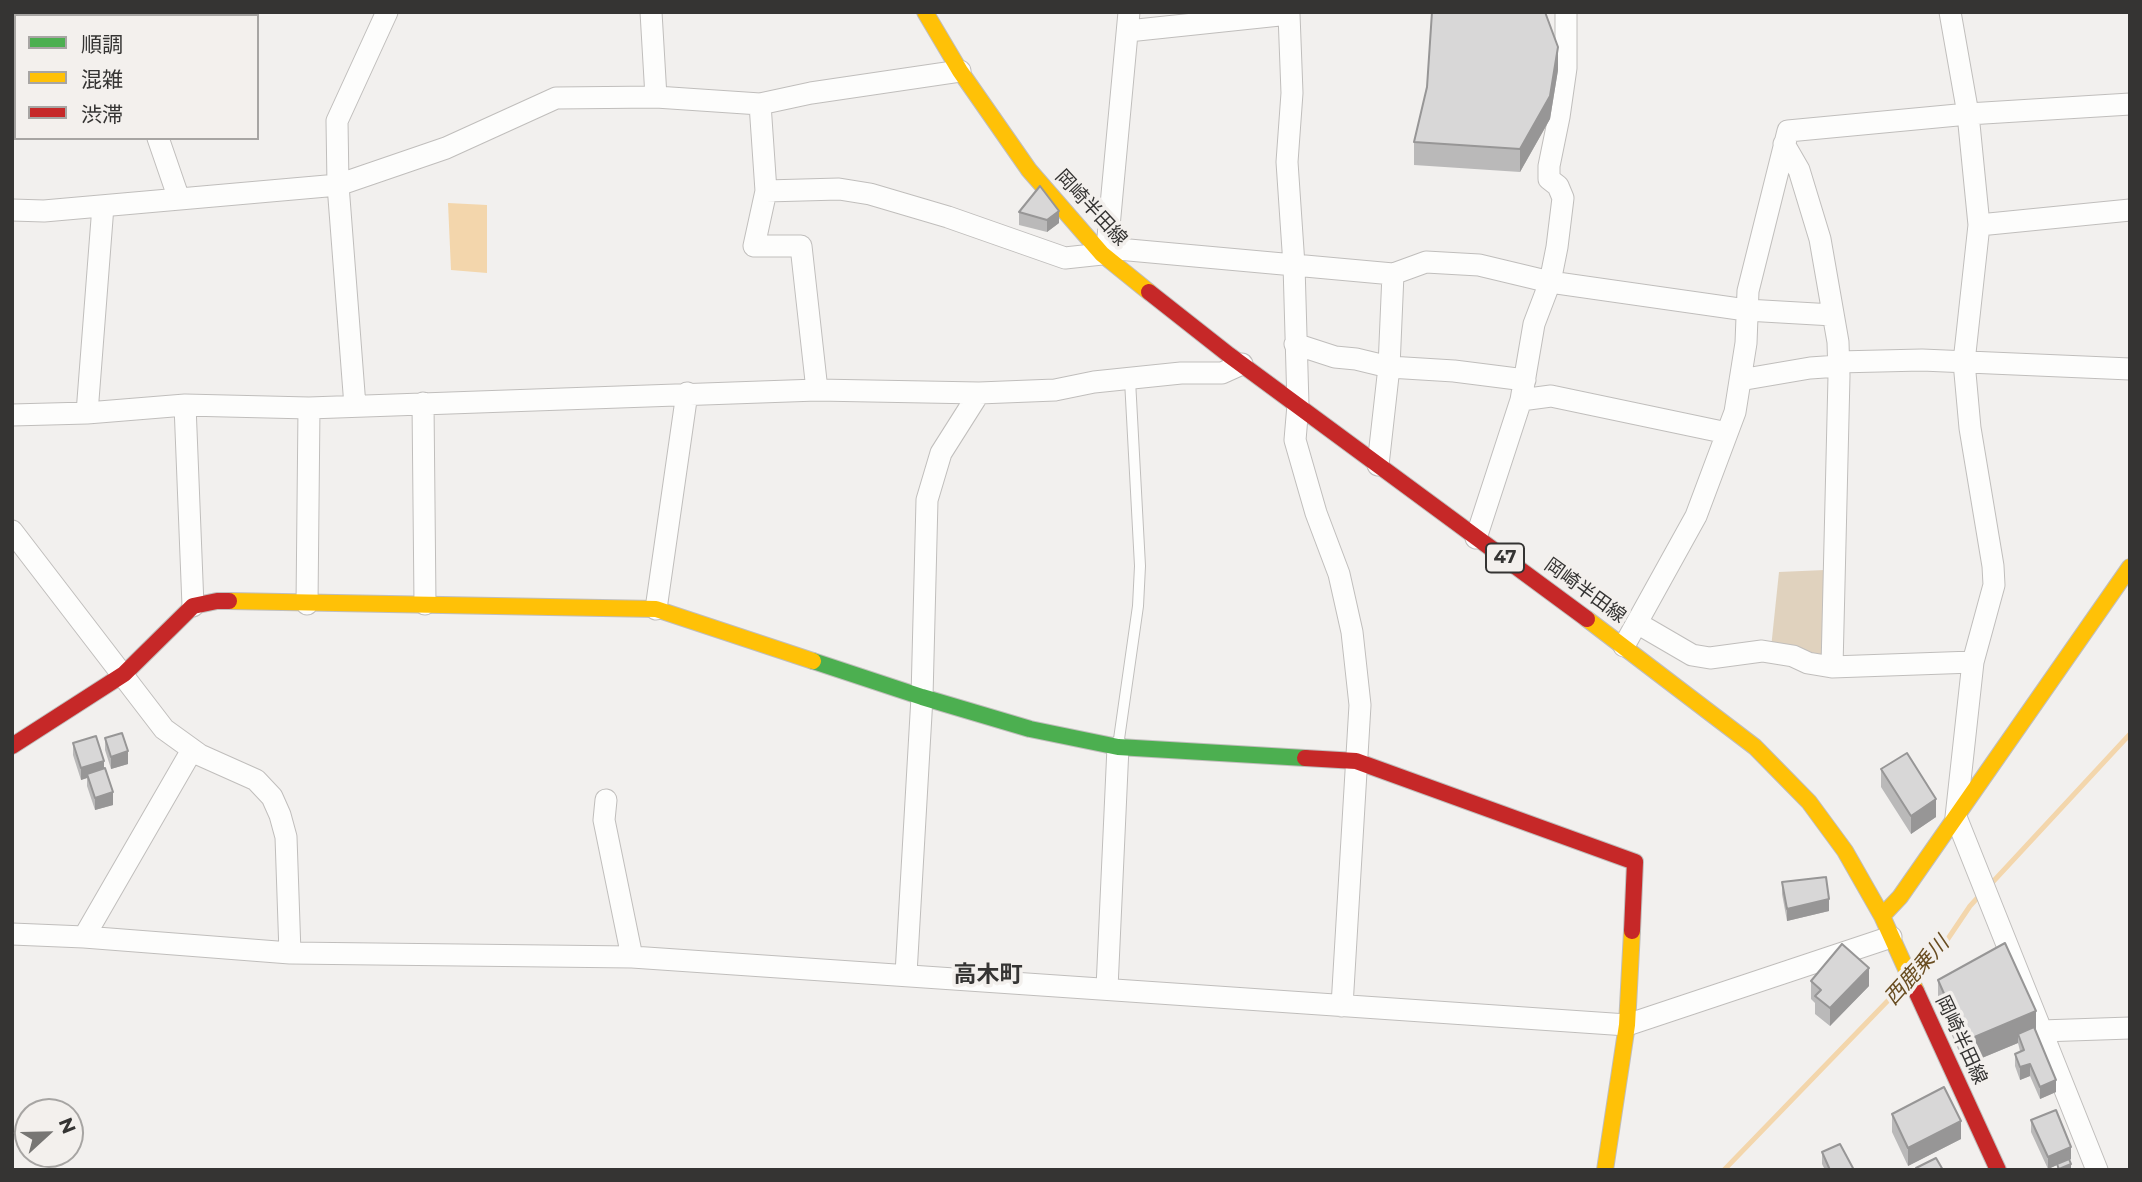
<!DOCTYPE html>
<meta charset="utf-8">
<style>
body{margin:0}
#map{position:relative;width:2142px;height:1182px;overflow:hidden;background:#f2f0ee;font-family:Montserrat,"Noto Sans JP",sans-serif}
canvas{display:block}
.frame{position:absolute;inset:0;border:14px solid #353433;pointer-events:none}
.legend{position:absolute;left:14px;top:14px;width:245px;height:126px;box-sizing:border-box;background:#f3f0ed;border:2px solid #a7a5a3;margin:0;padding:9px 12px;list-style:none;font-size:21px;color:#353433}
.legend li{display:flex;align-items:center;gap:14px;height:35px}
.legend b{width:35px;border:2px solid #a7a5a3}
.north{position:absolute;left:14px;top:1098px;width:70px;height:70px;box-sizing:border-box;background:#f3f0ed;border:2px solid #a7a5a3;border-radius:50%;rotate:68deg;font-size:19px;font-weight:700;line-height:28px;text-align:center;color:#353433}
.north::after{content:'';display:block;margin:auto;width:24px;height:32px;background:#777674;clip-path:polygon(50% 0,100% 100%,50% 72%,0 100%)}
</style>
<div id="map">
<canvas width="2142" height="1182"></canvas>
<div class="frame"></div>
<ul class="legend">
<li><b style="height:9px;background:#4caf50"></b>順調</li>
<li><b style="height:9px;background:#ffc107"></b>混雑</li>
<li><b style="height:9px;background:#c62828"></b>渋滞</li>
</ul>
<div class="north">N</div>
</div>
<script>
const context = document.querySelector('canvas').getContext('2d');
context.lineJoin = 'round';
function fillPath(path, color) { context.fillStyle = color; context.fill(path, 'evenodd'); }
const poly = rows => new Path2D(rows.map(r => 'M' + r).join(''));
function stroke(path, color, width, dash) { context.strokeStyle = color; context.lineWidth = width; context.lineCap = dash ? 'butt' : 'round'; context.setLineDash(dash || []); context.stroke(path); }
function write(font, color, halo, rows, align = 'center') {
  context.font = font + ' Montserrat,"Noto Sans JP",sans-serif'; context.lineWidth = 7; context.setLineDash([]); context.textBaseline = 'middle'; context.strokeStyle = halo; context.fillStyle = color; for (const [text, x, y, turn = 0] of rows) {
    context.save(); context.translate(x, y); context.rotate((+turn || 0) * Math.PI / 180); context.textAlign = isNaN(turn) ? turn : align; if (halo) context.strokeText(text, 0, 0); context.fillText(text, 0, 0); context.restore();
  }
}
fillPath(poly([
 [1825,570,1825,656,1771,648,1779,572]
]), '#e0d2be');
fillPath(poly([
 [448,203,487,205,487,273,451,270]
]), '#f3d6ac');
stroke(poly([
 [1989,886,2130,734],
 [1918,972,1937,955,1970,906,1980,895],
 [1724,1170,1903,985]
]), '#f3d6ac', 5);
const lane = poly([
 [1118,746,1138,606,1140,566,1130,380]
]);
const street = poly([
 [105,12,107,16],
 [651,12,656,97],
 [1950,12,1968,114,1979,225,1964,362,1970,428,1993,566,1994,585,1973,662,1956,817,2097,1170],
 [24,16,25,12],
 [1128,31,1289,14,1292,93,1287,162,1294,265,1298,405,1295,440,1316,513,1339,574,1352,632,1360,705,1342,1006],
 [12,52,16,41],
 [760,104,766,191,754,246,801,246,817,390],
 [158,138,179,199],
 [1784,144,1799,170,1820,239,1838,342,1839,376,1832,667],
 [766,191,839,189,870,194,948,217,1065,258,1102,254,1107,248,1129,12],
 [12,210,44,211,338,185,446,148,556,98,656,97,760,104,811,93,960,71],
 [1979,225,2130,210],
 [1107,248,1393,274,1426,262,1479,265,1550,282,1746,310,1833,315],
 [1295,344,1335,357,1356,359,1389,367,1454,371,1525,380],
 [1838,362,1922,360,2130,369],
 [1740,380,1810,368,1839,366],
 [1521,400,1551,396,1727,433],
 [423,403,425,604],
 [185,405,193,606],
 [355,406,338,185,337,121,387,12],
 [87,413,103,206],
 [12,415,87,413,185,405,309,408,817,390,979,393,1055,390,1094,382,1181,373,1222,373,1242,364],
 [1378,465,1389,367,1393,274],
 [12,531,164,729,200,755,256,780,272,797,280,815,286,837,290,953],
 [1476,538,1521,400,1534,324,1550,282,1557,247,1563,198,1558,186,1549,179,1549,166,1559,117,1566,68,1566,12],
 [307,604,309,408],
 [656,609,687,393],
 [1637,623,1692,655,1710,658,1762,651,1793,656,1808,663,1832,667,1973,662],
 [1624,646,1696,516,1735,412,1746,343,1748,291,1788,131,1968,114,2130,104],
 [606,800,604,820,632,957],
 [12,934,84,937,290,953,632,957,1627,1025,1891,937],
 [84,937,192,750],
 [906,974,922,697,927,500,941,453,979,393],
 [1107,988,1118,747],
 [2041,1031,2130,1028]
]);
const fast = poly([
 [813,661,922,697,1030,729,1118,747,1305,758]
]);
const slow = poly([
 [925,12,960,71,1029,170,1102,254,1149,292],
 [229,601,656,609,813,661],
 [1587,619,1755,747,1809,802,1845,851,1882,916,1916,991],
 [1882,916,1900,897,2130,567],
 [1605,1170,1627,1025,1632,931]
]);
const jam = poly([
 [1149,292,1229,355,1587,619],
 [12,746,124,674,193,606,217,601,229,601],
 [1305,758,1356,761,1635,862,1632,931],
 [1916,991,1998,1170]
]);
stroke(lane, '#c0bebc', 12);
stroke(street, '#c0bebc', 23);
stroke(fast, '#c0bebc', 18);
stroke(slow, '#c0bebc', 18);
stroke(jam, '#c0bebc', 18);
stroke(lane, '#fdfdfc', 10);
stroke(street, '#fdfdfc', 21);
stroke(fast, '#4caf50', 16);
stroke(slow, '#ffc107', 16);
stroke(jam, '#c62828', 16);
fillPath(poly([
 [1558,70,1550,119,1520,172,1414,165,1414,142],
 [1019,212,1059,223,1047,232,1019,225],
 [105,738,128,764,111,769,105,750],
 [73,743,104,769,113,805,95,810,87,786,87,778,81,780,73,755],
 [1881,769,1936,817,1911,834,1881,787],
 [2130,772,2130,800,2128,799,2128,775],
 [1782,882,1829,911,1787,921,1782,894],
 [1938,980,2036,1033,2056,1092,2040,1099,2030,1076,2020,1080,2015,1066,2015,1054,2020,1051,2018,1043,1965,1065,1938,1004],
 [1811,981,1869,986,1830,1026,1815,1014,1815,1003,1811,999],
 [1892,1114,1961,1139,1908,1166,1892,1132],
 [2031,1120,2071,1159,2070,1160,2071,1170,2057,1170,2057,1165,2048,1169,2031,1132],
 [1822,1152,1854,1170,1825,1170,1822,1164]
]), '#bab9b9');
fillPath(poly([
 [1558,47,1558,70,1550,119,1520,172,1520,149],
 [1059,211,1059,223,1047,232,1047,220],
 [128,751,128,764,111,769,111,757],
 [104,761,104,773,87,774,87,778,81,780,81,768],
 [113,792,113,805,95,810,95,798],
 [1936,799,1936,817,1911,834,1911,816],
 [1829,899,1829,911,1787,921,1787,909],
 [1869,968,1869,986,1830,1026,1830,1008],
 [2036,1011,2036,1035,2018,1034,2018,1043,1965,1065,1965,1041],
 [2030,1064,2030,1076,2020,1080,2020,1067],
 [2056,1080,2056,1092,2040,1099,2040,1087],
 [1961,1121,1961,1139,1908,1166,1908,1148],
 [2071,1147,2071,1159,2048,1169,2048,1157],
 [2071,1164,2071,1170,2059,1170]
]), '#979696');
const building = poly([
 [1432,12,1545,12,1558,47,1550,96,1520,149,1414,142,1427,87,1432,12],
 [1040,186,1059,211,1047,220,1019,212,1040,186],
 [122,733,128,751,111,757,105,738,122,733],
 [96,736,104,761,81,768,73,743,96,736],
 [1907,753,1936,799,1911,816,1881,769,1907,753],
 [105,768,113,792,95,798,87,774,105,768],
 [1826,877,1829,899,1787,909,1782,882,1826,877],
 [2005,943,2036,1011,1965,1041,1938,980,2005,943],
 [1842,944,1869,968,1830,1008,1815,996,1821,990,1811,981,1842,944],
 [2034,1027,2056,1080,2040,1087,2030,1064,2020,1067,2015,1054,2024,1050,2018,1034,2034,1027],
 [1944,1087,1961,1121,1908,1148,1892,1114,1944,1087],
 [2056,1110,2071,1147,2048,1157,2031,1120,2056,1110],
 [1840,1144,1854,1170,1830,1170,1822,1152,1840,1144],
 [1936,1158,1943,1170,1917,1170,1916,1168,1936,1158],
 [2069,1159,2071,1164,2059,1169,2057,1164,2069,1159]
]);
fillPath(building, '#d8d7d7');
stroke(building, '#979696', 2);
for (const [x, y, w] of [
 [1505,558,38]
]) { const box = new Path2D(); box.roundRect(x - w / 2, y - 14.5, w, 29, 5); context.fillStyle = '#f3f0ed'; context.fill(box); stroke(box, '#353433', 2); }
write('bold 18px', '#353433', null, [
 ["47",1505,558]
]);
write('19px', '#353433', '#f3f0ed', [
 ["岡崎半田線",1091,208,47],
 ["岡崎半田線",1585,591,36],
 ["岡崎半田線",1961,1040,65]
]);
write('italic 21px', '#694d21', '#f3f0ed', [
 ["西鹿乗川",1917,971,-48]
]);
write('bold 23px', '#353433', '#f3f0ed', [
 ["高木町",988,975]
]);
</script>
